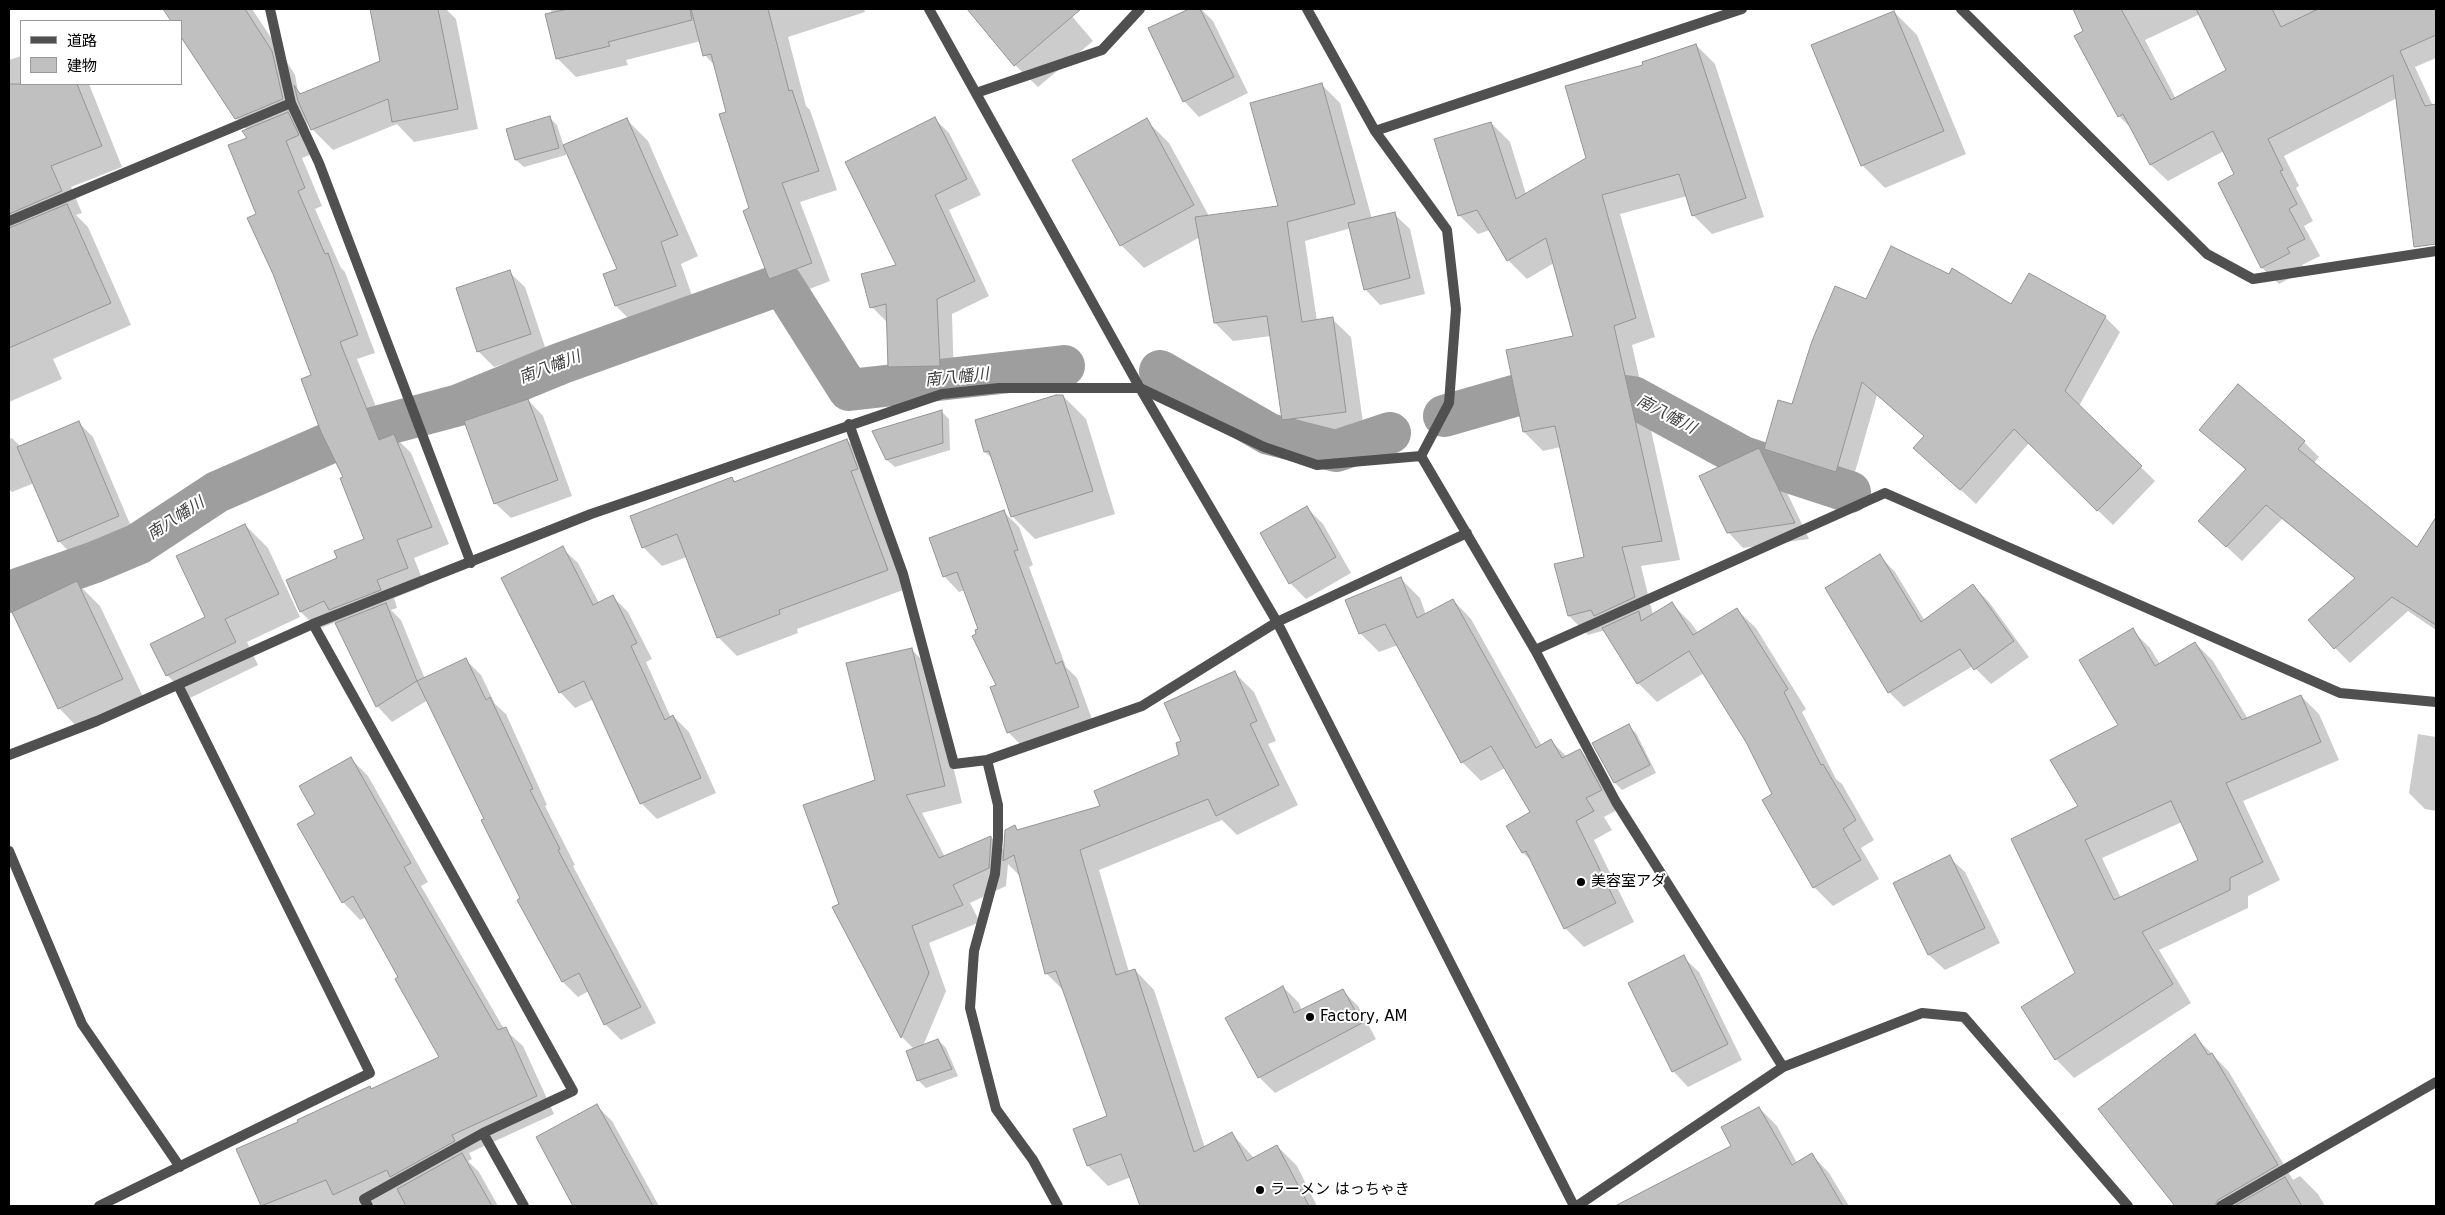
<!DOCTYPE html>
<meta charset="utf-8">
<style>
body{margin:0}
#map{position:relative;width:2445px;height:1215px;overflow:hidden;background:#fff;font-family:"DejaVu Sans","Noto Sans JP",sans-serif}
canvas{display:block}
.frame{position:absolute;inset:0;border:10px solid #000;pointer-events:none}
.legend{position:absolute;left:20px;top:20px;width:162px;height:65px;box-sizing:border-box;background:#fff;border:1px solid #999;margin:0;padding:6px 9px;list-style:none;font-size:15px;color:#000}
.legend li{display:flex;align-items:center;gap:10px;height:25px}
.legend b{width:25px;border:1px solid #999}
</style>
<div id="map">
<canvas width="2445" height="1215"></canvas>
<div class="frame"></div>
<ul class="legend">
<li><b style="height:6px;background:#505050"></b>道路</li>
<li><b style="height:14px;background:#c0c0c0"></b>建物</li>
</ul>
</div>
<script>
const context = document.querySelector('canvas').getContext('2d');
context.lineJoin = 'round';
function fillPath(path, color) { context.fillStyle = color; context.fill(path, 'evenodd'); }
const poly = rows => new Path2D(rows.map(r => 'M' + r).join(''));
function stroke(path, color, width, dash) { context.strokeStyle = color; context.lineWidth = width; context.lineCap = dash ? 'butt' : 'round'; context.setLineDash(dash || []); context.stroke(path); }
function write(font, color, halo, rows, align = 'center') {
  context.font = font + ' "DejaVu Sans","Noto Sans JP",sans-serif'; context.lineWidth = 4; context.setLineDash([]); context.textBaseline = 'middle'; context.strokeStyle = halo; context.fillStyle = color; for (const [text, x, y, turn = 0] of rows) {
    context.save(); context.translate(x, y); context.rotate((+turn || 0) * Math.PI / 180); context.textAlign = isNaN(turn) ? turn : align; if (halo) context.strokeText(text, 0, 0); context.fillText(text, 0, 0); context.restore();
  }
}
fillPath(poly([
 [165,9,252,9,276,45,273,47,283,56,295,75,298,91,302,95,382,62,371,11,382,9,446,9,456,19,478,129,414,142,397,124,333,150,312,129,304,112,315,153,302,158,322,206,315,209,341,268,345,272,375,353,357,359,388,437,393,435,411,453,449,544,414,558,425,586,394,598,397,608,391,610,401,620,425,679,465,659,481,675,495,704,506,714,547,805,545,806,575,865,573,866,656,1023,621,1040,605,1024,589,991,578,997,563,982,519,900,522,898,428,700,392,722,377,706,336,622,318,629,301,612,339,558,366,540,258,215,247,130,236,118,181,21,173,21],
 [551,9,864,9,865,12,788,37,806,106,810,110,837,190,800,202,830,281,789,297,770,278,715,66,705,55,701,41,626,60,628,65,576,77,557,58],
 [969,9,1066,9,1093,41,1038,87,1015,65],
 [1192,9,1201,9,1213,21,1248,93,1199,117,1184,101,1149,29],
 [2074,9,2436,9,2436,58,2415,67,2433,106,2436,105,2436,228,2428,229,2397,98,2284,156,2299,186,2296,188,2313,221,2304,226,2320,256,2302,265,2305,270,2279,284,2262,268,2219,184,2236,174,2224,151,2168,181,2151,165,2133,130,2119,116],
 [2200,14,2228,70,2176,99,2145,40],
 [1894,12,1917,35,1966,154,1885,188,1862,165],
 [1696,45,1715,64,1764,217,1712,234,1693,215,1687,196,1620,214,1655,337,1632,345,1680,560,1641,566,1653,615,1672,604,1691,623,1698,633,1736,609,1756,628,1806,709,1802,712,1836,779,1842,784,1874,840,1861,848,1879,879,1833,906,1814,887,1774,794,1747,742,1704,673,1657,702,1638,683,1605,630,1588,635,1569,616,1585,557,1561,447,1543,451,1524,432,1575,337,1554,263,1527,279,1508,260,1490,230,1478,234,1459,215,1491,123,1510,142,1526,194,1587,159,1645,66],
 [21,56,21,84,89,84,122,167,71,187,82,213,76,215,88,227,131,325,53,359,62,379,9,402,9,60],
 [1322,85,1340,103,1372,219,1394,214,1410,229,1425,294,1380,305,1365,289,1351,228,1305,241,1317,321,1332,319,1351,337,1364,430,1302,439,1283,420,1271,336,1233,341,1215,323,1200,237,1144,268,1121,245,1146,120,1169,143,1209,216,1279,207],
 [550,118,557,125,564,147,627,120,648,141,698,256,681,264,696,307,637,327,616,306,618,270,566,147,566,155,524,167,516,160,508,130],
 [934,118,949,133,981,195,949,210,989,296,952,314,954,380,905,382,889,367,887,322,872,307,898,266],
 [509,272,525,287,546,350,494,367,478,351],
 [2029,275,2105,317,2120,332,2079,406,2155,481,2113,525,2029,443,1976,504,1915,448,1925,437,1877,395,1851,486,1780,464,1765,449,1792,405,1867,300,2012,306],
 [1063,396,1086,419,1115,514,1035,539,1012,516,993,459,985,452],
 [528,400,543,416,572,496,511,518,495,503],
 [941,411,949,419,950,450,895,467,887,460],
 [78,422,93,437,133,531,73,556,59,541,34,483,12,492,9,489,9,439,12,438,21,447],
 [2201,430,2304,442,2319,457,2313,464,2417,549,2428,533,2436,538,2436,630,2408,611,2350,663,2335,648,2356,579,2282,519,2242,561,2215,536,2246,470],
 [847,440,866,459,906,589,797,629,798,633,737,656,718,637,687,557,662,566,643,547,732,478,736,482],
 [1758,449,1774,465,1809,539,1743,548,1728,532],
 [1307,508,1323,524,1351,573,1306,599,1290,583],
 [1004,512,1019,527,1033,565,1029,567,1066,667,1077,678,1093,722,1024,748,1008,732,998,686,978,635,979,629,965,590,959,592,944,576],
 [245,525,268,548,300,617,247,642,258,665,190,698,167,675,207,618],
 [562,548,578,563,599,603,612,596,628,612,652,659,646,662,671,718,673,716,689,732,716,793,657,819,641,803,594,699,575,708,560,692],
 [1880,556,1895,572,1925,621,1973,586,1989,602,2029,657,1991,684,1973,666,1904,707,1889,692],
 [1401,579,1420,598,1426,615,1453,600,1471,619,1542,746,1551,741,1567,757,1580,750,1598,769,1619,809,1604,817,1612,830,1594,840,1634,922,1584,947,1565,928,1532,861,1523,853,1508,827,1532,813,1505,768,1481,781,1462,762,1398,645,1379,652,1360,633],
 [77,583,100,606,145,701,81,731,59,708],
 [2132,630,2150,648,2160,664,2195,643,2213,661,2248,719,2301,696,2319,714,2339,760,2243,801,2280,880,2248,896,2248,908,2159,950,2191,1003,2074,1078,2056,1059,2023,1008,2077,974,2079,807,2120,725],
 [2182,822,2200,860,2121,898,2102,858],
 [911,649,929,667,962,803,922,813,945,857,991,837,1005,851,1015,827,1018,830,1101,807,1181,756,1183,742,1235,673,1254,692,1276,741,1268,744,1298,805,1237,835,1222,820,1099,870,1129,972,1135,970,1154,990,1205,1148,1232,1134,1254,1158,1277,1146,1297,1166,1317,1206,1141,1206,1131,1177,1108,1186,1088,1166,1075,1129,1109,1117,1065,992,1046,973,1021,877,1008,864,1006,886,970,903,980,922,929,943,946,991,923,1046,938,1040,946,1048,958,1076,926,1088,918,1080,914,1049,902,1037,834,908,840,905,877,781],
 [1628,726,1636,733,1656,773,1622,790,1615,783,1594,743],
 [2418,734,2436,737,2436,811,2425,809,2409,793],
 [351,759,368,776,428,882,421,886,504,1029,523,1046,554,1114,469,1153,472,1159,468,1161,479,1172,498,1206,263,1206,237,1150,441,1058,366,917,360,920,343,902,317,815],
 [1949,857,1965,872,2000,943,1945,970,1929,955,1894,883],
 [1683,957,1699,972,1742,1060,1688,1087,1673,1071],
 [1283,987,1299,1003,1302,1011,1343,991,1358,1006,1376,1039,1275,1093,1259,1077],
 [2194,1035,2229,1072,2293,1180,2300,1176,2318,1194,2325,1206,2176,1206,2100,1109],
 [597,1106,612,1121,659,1206,576,1206,538,1138],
 [1759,1108,1777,1126,1797,1163,1812,1155,1829,1173,1849,1206,1655,1206,1647,1191,1733,1147]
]), '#0003');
stroke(poly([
 [1160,371,1269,434,1336,451,1390,433],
 [1444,416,1521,394,1594,392,1633,397,1743,457,1850,492],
 [9,592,95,562,138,544,217,492,350,434,459,405,562,363,782,284,849,390,1064,366]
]), '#9e9e9e', 42);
const building = poly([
 [163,9,245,9,272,51,283,99,235,119,181,37,181,21,171,21,163,9],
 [370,9,438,9,458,109,392,122,388,99,311,130,298,101,294,85,300,94,380,61,370,9],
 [568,9,690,9,692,20,608,42,610,46,556,59,545,14,568,9],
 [691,9,768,9,789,91,792,90,819,171,782,183,812,263,769,279,743,211,749,208,719,114,726,112,711,54,703,56,691,9],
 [967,9,1081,9,1014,66,967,9],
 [1189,9,1200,9,1234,77,1183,102,1148,28,1189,9],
 [2073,9,2121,9,2171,100,2226,70,2196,9,2272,9,2281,27,2318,9,2436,9,2436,35,2400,51,2425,106,2436,104,2436,244,2414,247,2393,75,2268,139,2283,170,2280,171,2297,204,2289,209,2305,239,2287,248,2290,253,2261,268,2218,183,2234,174,2213,131,2150,165,2123,114,2118,117,2074,36,2083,31,2073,9],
 [1894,11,1944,131,1861,166,1811,45,1894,11],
 [1696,44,1746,198,1692,216,1679,174,1602,195,1636,318,1614,326,1662,541,1622,547,1635,597,1594,616,1591,610,1568,616,1554,564,1584,557,1555,426,1523,432,1506,350,1573,336,1546,238,1507,261,1477,210,1458,216,1434,139,1491,122,1516,199,1586,158,1565,86,1643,65,1642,62,1696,44],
 [1322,83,1355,204,1287,222,1302,322,1333,317,1346,412,1282,420,1267,316,1214,323,1195,217,1278,206,1250,103,1322,83],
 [9,84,77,84,102,146,51,166,62,191,9,214,9,84],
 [288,112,299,135,286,141,305,188,298,191,325,254,328,253,358,335,340,342,379,440,394,434,432,527,397,540,408,568,377,580,381,590,329,610,324,601,300,612,286,580,337,558,334,551,364,539,340,478,343,477,321,432,301,379,311,375,273,274,247,218,256,214,228,145,247,138,242,131,288,112],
 [550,116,559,148,515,160,506,129,550,116],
 [935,117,967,179,935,195,975,281,937,299,940,366,888,367,886,304,870,308,861,274,896,265,845,162,935,117],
 [627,118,678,235,661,242,676,286,615,306,603,274,617,269,563,145,627,118],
 [1147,118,1194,205,1120,246,1072,160,1147,118],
 [67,204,111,303,9,348,9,228,67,204],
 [1395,212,1410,278,1364,290,1348,223,1395,212],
 [1891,246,1949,274,1952,268,2011,304,2029,273,2106,316,2065,391,2142,466,2097,511,2014,429,1960,490,1913,448,1924,436,1862,382,1836,472,1764,449,1778,400,1792,404,1812,341,1835,286,1866,299,1891,246],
 [510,270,531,334,477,352,456,288,510,270],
 [2238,384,2305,441,2298,449,2417,547,2436,517,2436,625,2392,597,2334,649,2308,620,2355,578,2266,505,2226,547,2198,521,2246,469,2199,430,2238,384],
 [1056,395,1063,395,1093,491,1011,517,989,451,984,452,975,420,1056,395],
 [528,399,558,480,494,504,464,421,528,399],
 [942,410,943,443,886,460,872,431,942,410],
 [79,421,119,516,58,542,17,447,79,421],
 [847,439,858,469,851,471,888,570,779,610,780,614,717,638,677,534,642,548,630,516,732,477,734,482,847,439],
 [1759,448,1795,523,1727,533,1699,476,1759,448],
 [1307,506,1336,557,1289,584,1260,533,1307,506],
 [1004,510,1018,550,1014,551,1056,664,1062,661,1079,707,1007,733,990,687,996,685,972,636,976,634,975,630,978,629,957,572,943,577,929,538,1004,510],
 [245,524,279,594,225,619,236,642,166,676,150,644,205,617,176,556,245,524],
 [563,546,593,605,613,595,637,643,631,646,665,720,673,715,701,778,640,804,584,681,559,693,501,578,563,546],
 [1880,554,1921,622,1973,584,2014,641,1974,670,1960,649,1888,693,1825,588,1880,554],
 [1401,577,1417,618,1453,599,1536,748,1551,739,1562,758,1580,749,1602,790,1586,798,1594,811,1576,821,1616,903,1564,929,1526,851,1522,853,1506,826,1530,812,1491,746,1461,763,1385,624,1359,634,1345,600,1401,577],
 [77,581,123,679,58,709,12,612,77,581],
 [1672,602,1693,635,1737,608,1788,689,1784,692,1821,765,1823,764,1856,820,1843,829,1861,860,1813,888,1762,800,1772,794,1746,742,1689,651,1637,684,1602,628,1639,611,1641,621,1672,602],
 [386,603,417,681,376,707,335,623,386,603],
 [2133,628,2155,666,2195,642,2242,720,2301,695,2321,742,2226,783,2263,862,2230,878,2230,890,2142,932,2173,984,2055,1060,2021,1007,2075,973,2011,839,2078,806,2050,760,2118,725,2079,660,2133,628],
 [2171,801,2198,860,2114,900,2085,840,2171,801],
 [912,648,945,786,906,795,939,858,991,836,991,838,989,868,953,885,963,905,912,926,929,973,901,1038,832,907,839,904,803,805,875,780,846,663,912,648],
 [466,658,486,700,490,697,533,789,530,790,560,849,558,850,641,1007,604,1025,579,973,562,982,517,900,520,898,481,820,484,819,417,681,466,658],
 [1235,671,1257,721,1250,724,1279,785,1216,816,1208,799,1080,850,1116,975,1135,969,1194,1152,1232,1132,1247,1161,1277,1145,1309,1206,1140,1206,1121,1154,1087,1166,1073,1129,1107,1116,1056,971,1045,974,1014,855,1003,861,1005,830,1015,825,1017,830,1100,806,1094,791,1179,755,1176,743,1181,741,1164,703,1235,671],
 [1629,724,1650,765,1614,783,1592,743,1629,724],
 [351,757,411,863,404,867,498,1030,506,1027,537,1096,452,1135,455,1141,390,1177,387,1170,333,1195,326,1180,261,1206,236,1149,298,1122,297,1120,370,1086,371,1089,439,1057,395,979,398,977,353,896,342,903,297,824,315,814,299,786,351,757],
 [1950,855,1985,928,1928,955,1893,883,1950,855],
 [1684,955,1728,1044,1672,1072,1628,983,1684,955],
 [1283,986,1294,1013,1343,989,1362,1023,1258,1078,1225,1018,1283,986],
 [2195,1034,2208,1055,2212,1053,2278,1165,2218,1200,2214,1206,2175,1206,2098,1109,2195,1034],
 [938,1039,952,1069,917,1081,906,1051,938,1039],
 [597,1104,653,1206,573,1206,536,1137,597,1104],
 [1759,1107,1792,1165,1812,1153,1843,1206,1615,1206,1731,1146,1721,1127,1759,1107],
 [462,1153,492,1206,406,1206,397,1189,462,1153],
 [2285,1177,2302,1206,2234,1206,2285,1177]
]);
fillPath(building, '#c0c0c0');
stroke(building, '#949494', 1);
stroke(poly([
 [270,9,291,103,319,163,471,563],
 [1307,9,1375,131,1447,230,1456,309,1449,403,1421,456],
 [1961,9,2207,254,2253,279,2436,251],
 [976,93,1102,50,1140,9],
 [1375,131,1742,9],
 [9,221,291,103],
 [849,424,903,574,954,764,987,760,1142,706,1277,622,1467,533],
 [1421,456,1535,650,1616,802,1783,1067],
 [313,624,573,1091,483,1133,364,1199,368,1206],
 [1535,650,1885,493,2340,693,2436,702],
 [9,755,97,721,313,624,591,514,942,394,999,388,1140,388,1264,447,1317,465,1421,456],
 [987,760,998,805,998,838,995,874,974,951,970,1008,996,1109,1033,1160,1058,1206],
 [9,851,82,1024,180,1167],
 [483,1133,524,1206],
 [99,1206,370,1073,178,685],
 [1577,1206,1783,1067,1922,1013,1964,1017,2128,1206],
 [2221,1206,2436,1082]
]), '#505050', 10);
stroke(poly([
 [929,9,1140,388,1277,622,1574,1206]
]), '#505050', 10);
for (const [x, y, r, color] of [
 [1581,882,5,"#000"],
 [1310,1017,5,"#000"],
 [1260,1190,5,"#000"]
]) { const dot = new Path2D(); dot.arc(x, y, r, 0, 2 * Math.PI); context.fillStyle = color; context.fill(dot); stroke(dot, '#fff', 2); }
write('15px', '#000', '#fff', [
 ["美容室アダ",1591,882],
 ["Factory, AM",1320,1017],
 ["ラーメン はっちゃき",1270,1190]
], 'left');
write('italic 16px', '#3f3f3f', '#fff', [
 ["南八幡川",550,368,-21],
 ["南八幡川",957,378,-6],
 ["南八幡川",1666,415,28],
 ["南八幡川",176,519,-33]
]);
</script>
